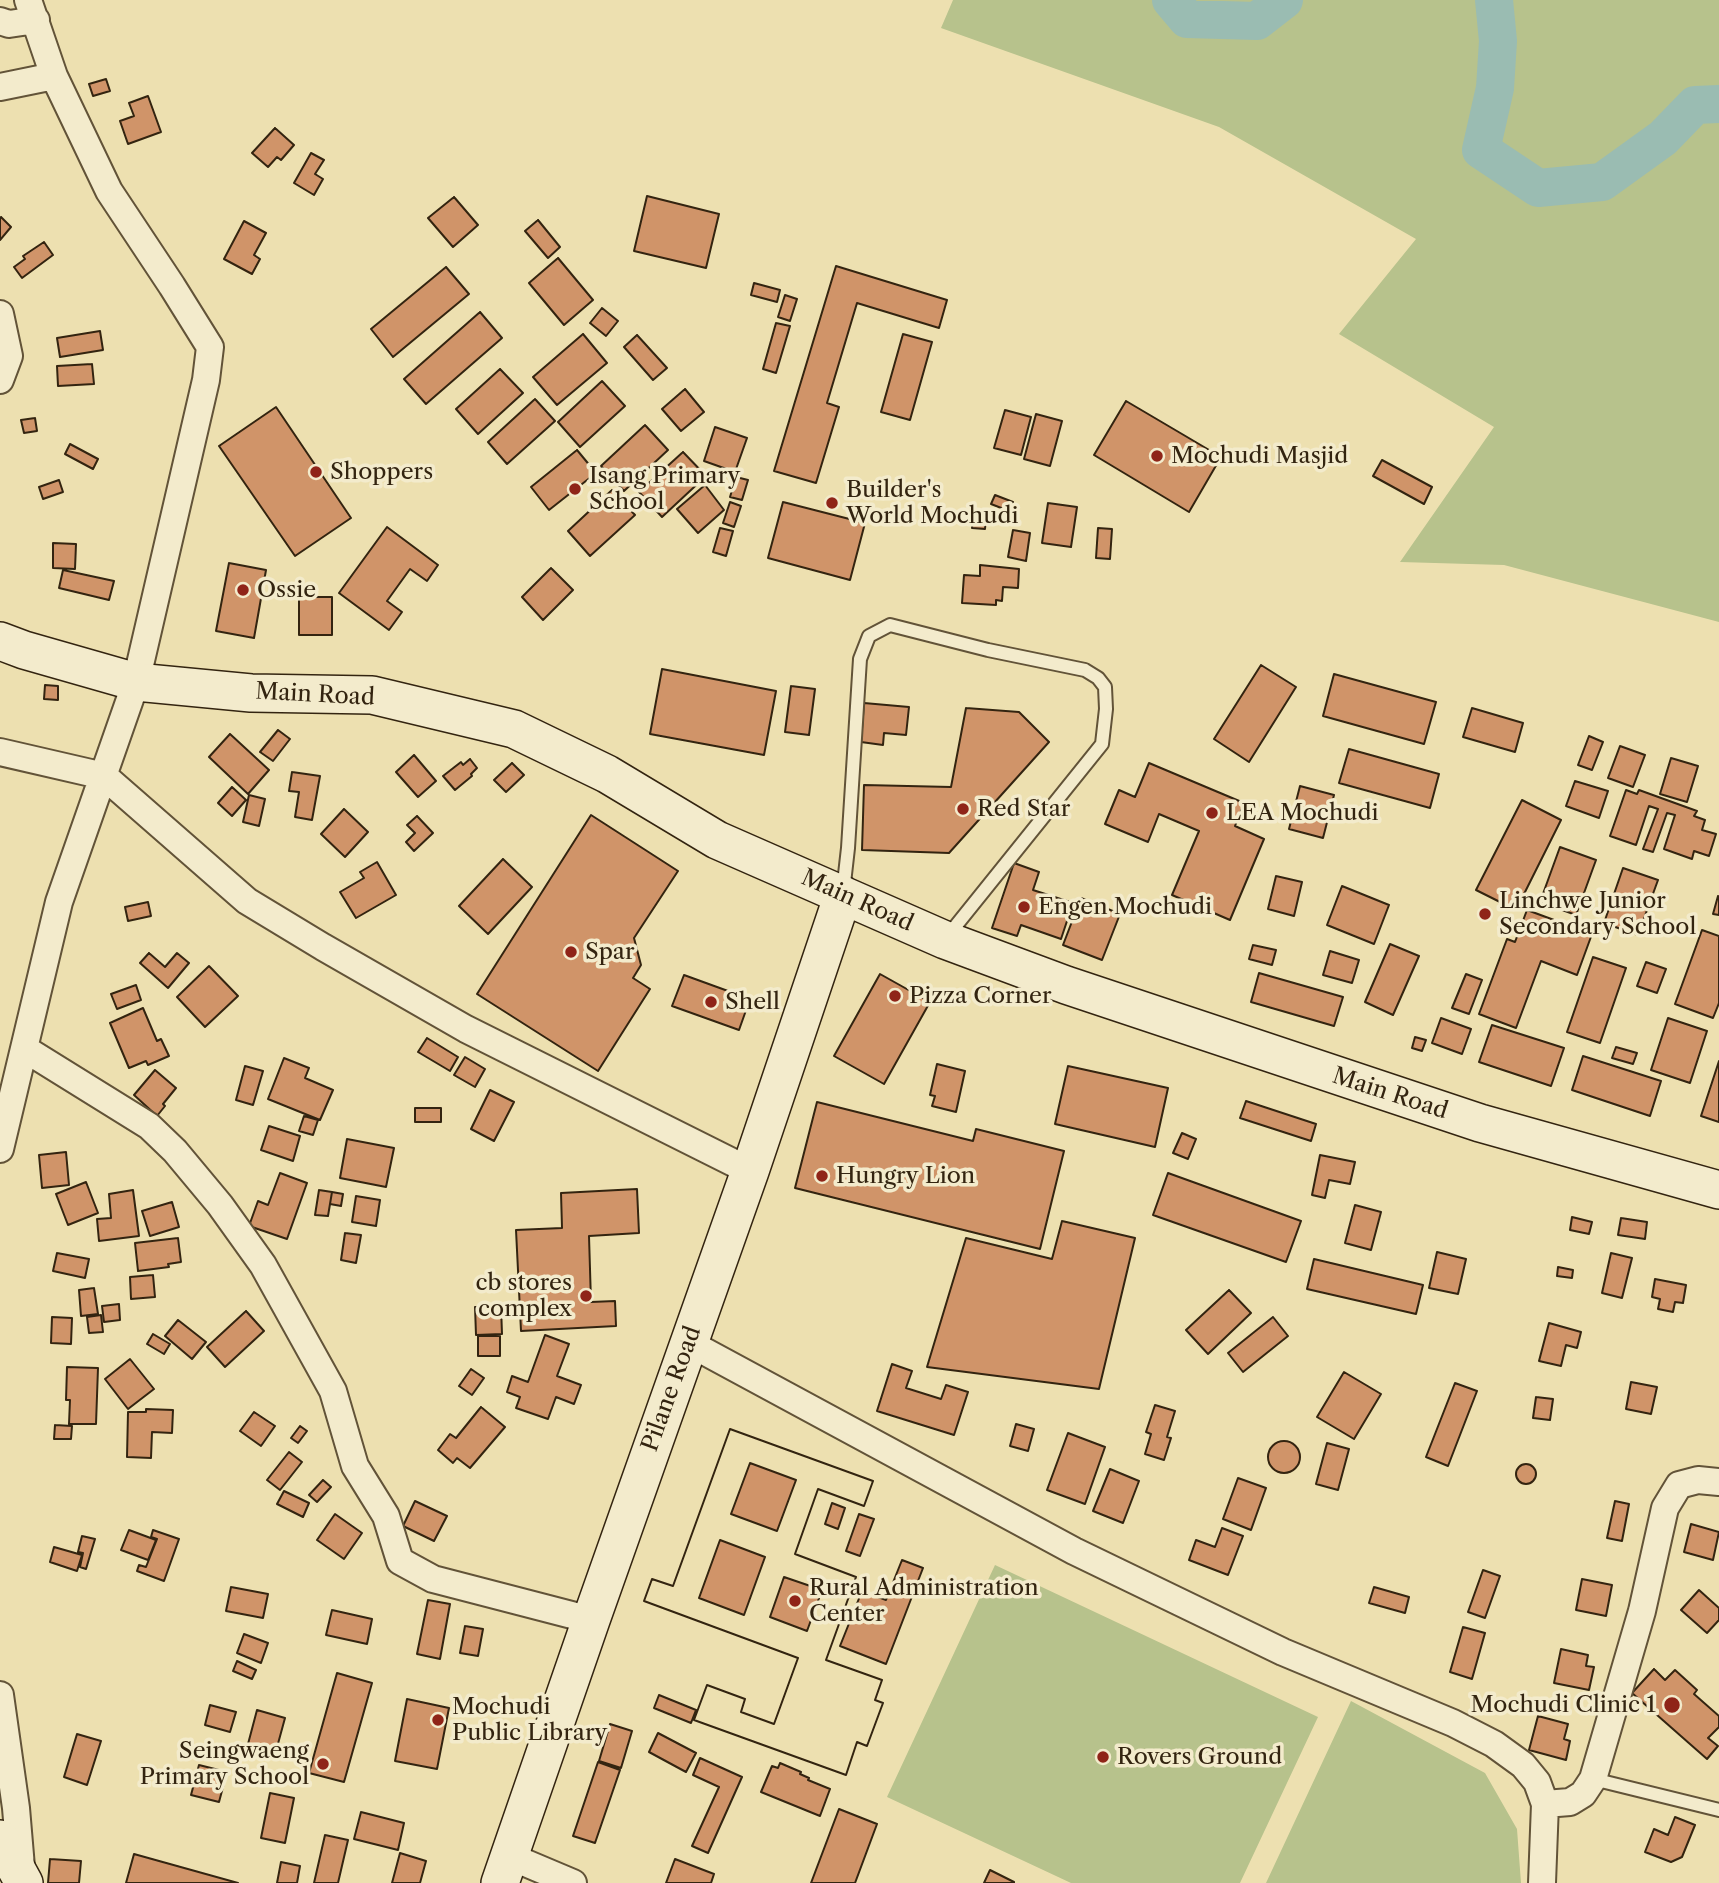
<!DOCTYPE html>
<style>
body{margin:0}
canvas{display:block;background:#ede0b0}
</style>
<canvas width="1719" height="1883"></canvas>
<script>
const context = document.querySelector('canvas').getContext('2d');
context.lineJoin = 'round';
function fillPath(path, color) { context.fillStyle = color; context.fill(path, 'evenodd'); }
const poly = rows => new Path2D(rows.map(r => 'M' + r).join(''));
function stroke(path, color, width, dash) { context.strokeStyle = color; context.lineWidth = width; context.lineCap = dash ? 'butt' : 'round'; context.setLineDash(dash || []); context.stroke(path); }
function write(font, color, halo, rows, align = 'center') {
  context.font = font + ' "Libre Caslon Text",serif'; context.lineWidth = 7; context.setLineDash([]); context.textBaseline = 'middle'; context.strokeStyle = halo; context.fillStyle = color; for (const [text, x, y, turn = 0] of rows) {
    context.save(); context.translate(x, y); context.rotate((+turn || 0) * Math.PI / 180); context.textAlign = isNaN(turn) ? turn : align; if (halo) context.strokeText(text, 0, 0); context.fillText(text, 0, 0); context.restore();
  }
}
fillPath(poly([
 [953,0,1719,0,1719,622,1504,565,1400,562,1494,427,1339,334,1416,239,1219,127,941,28],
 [995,1565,1318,1717,1240,1883,1071,1883,887,1797],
 [1351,1701,1485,1773,1517,1829,1521,1883,1266,1883]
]), '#b7c28c');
stroke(poly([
 [1171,0,1187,19,1257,21,1284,0],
 [1494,0,1498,41,1495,88,1481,150,1538,188,1602,182,1663,138,1695,105,1719,104]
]), '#9abcb2', 38);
const building = poly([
 [106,79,110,91,93,96,89,84,106,79],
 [148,96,161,132,128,144,120,121,134,116,129,103,148,96],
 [275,128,294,145,281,160,277,157,268,167,252,153,275,128],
 [311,153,324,160,315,174,323,179,314,195,294,183,311,153],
 [647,196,719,214,706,268,634,251,647,196],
 [454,197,478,225,453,247,428,218,454,197],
 [1,217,11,227,0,240,0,219,1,217],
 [538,220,560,247,548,258,525,231,538,220],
 [244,221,266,233,254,255,260,259,252,274,224,259,244,221],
 [44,242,53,255,22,278,14,267,25,259,23,256,44,242],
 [558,258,593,300,564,325,529,283,558,258],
 [836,266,947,300,939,328,857,303,827,403,839,407,816,483,774,471,836,266],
 [446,267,469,294,393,357,371,329,446,267],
 [754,283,780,290,777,302,751,295,754,283],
 [785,295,797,299,790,321,778,317,785,295],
 [602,308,618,321,606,336,590,323,602,308],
 [480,312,502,338,426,404,404,379,480,312],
 [776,323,790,326,776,373,763,369,776,323],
 [100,331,103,350,60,357,57,338,100,331],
 [583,334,607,363,557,405,533,377,583,334],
 [903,334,932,342,910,420,881,412,903,334],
 [637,335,667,368,653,380,624,347,637,335],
 [92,364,94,384,58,386,57,366,92,364],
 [500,369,523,393,478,434,456,409,500,369],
 [602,381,625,406,580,447,558,422,602,381],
 [685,389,704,412,681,431,662,409,685,389],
 [535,399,555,421,507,464,488,442,535,399],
 [1126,401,1221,457,1189,512,1094,455,1126,401],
 [276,407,351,518,295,556,219,446,276,407],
 [1005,410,1031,417,1021,455,994,448,1005,410],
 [1036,414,1062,421,1050,466,1024,459,1036,414],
 [35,418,37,431,24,433,21,420,35,418],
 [645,425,668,450,624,491,601,466,645,425],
 [715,427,747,438,735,472,704,461,715,427],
 [70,444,98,459,93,469,65,454,70,444],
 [577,450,596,473,549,510,531,487,577,450],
 [683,452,706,476,662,517,639,492,683,452],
 [1382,460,1432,487,1424,504,1373,476,1382,460],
 [736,477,748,480,742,500,730,497,736,477],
 [59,480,63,492,43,499,39,487,59,480],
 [705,485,724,510,698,533,677,509,705,485],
 [612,490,635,515,590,556,568,531,612,490],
 [995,495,1013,502,1009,511,991,504,995,495],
 [730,502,741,506,734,527,723,523,730,502],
 [783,502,865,523,850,580,768,558,783,502],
 [1048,503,1077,507,1071,547,1042,543,1048,503],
 [973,517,986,518,985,529,972,528,973,517],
 [387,527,438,565,427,581,410,569,387,601,402,612,389,630,339,593,387,527],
 [720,528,733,531,726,556,713,552,720,528],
 [1098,528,1112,529,1110,559,1096,558,1098,528],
 [1013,530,1030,533,1026,561,1008,557,1013,530],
 [53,543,76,544,75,569,53,568,53,543],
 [229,563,266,570,254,638,216,631,229,563],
 [980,565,1019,569,1018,588,1003,587,1002,601,996,600,996,605,962,603,964,575,980,576,980,565],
 [551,568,573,590,543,620,522,597,551,568],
 [63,570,114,581,109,600,59,588,63,570],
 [299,597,332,597,332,635,299,635,299,597],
 [1261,665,1296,687,1249,762,1214,739,1261,665],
 [662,669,776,691,764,755,650,734,662,669],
 [1334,674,1436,702,1424,744,1323,716,1334,674],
 [45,685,58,686,58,700,44,699,45,685],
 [791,686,815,689,809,735,785,732,791,686],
 [864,703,909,707,906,735,884,733,883,745,861,742,864,703],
 [966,708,1019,712,1049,742,949,853,862,850,864,785,951,787,966,708],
 [1472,708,1523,723,1515,752,1463,737,1472,708],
 [278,730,290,739,273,761,260,752,278,730],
 [230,734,269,770,248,794,209,757,230,734],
 [1589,736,1603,742,1592,770,1578,765,1589,736],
 [1620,746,1645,755,1633,787,1608,778,1620,746],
 [1349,749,1439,774,1430,808,1339,783,1349,749],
 [414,755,436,781,418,797,396,772,414,755],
 [1671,758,1698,766,1687,802,1660,794,1671,758],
 [470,759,477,768,471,774,472,776,455,790,443,776,461,762,463,765,470,759],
 [512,763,524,775,506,792,494,780,512,763],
 [1149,763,1244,803,1235,826,1264,839,1230,920,1172,895,1199,831,1159,814,1148,842,1105,824,1119,790,1135,797,1149,763],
 [292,772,320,776,312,820,295,817,299,792,289,791,292,772],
 [1575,781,1608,791,1599,818,1566,806,1575,781],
 [1300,786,1334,795,1323,838,1289,829,1300,786],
 [232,787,246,800,232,816,218,803,232,787],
 [1626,790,1637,794,1639,790,1697,811,1694,816,1705,820,1702,830,1716,834,1709,856,1694,851,1692,859,1664,849,1675,815,1667,813,1653,852,1643,849,1658,809,1649,806,1636,845,1610,836,1626,790],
 [249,795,265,799,259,826,243,822,249,795],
 [1522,800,1561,820,1516,910,1476,890,1522,800],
 [344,809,368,832,345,857,321,834,344,809],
 [591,815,678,871,634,938,641,965,633,978,650,989,598,1071,477,994,591,815],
 [417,816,433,833,414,851,406,842,415,833,407,825,417,816],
 [1560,847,1596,860,1576,915,1540,902,1560,847],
 [503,859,532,887,488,934,459,906,503,859],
 [377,862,396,895,356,918,340,892,364,878,360,872,377,862],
 [1014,863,1039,872,1033,890,1073,903,1061,939,1021,925,1017,936,992,928,1014,863],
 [1623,868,1658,880,1638,935,1604,923,1623,868],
 [1276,876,1302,882,1294,916,1268,909,1276,876],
 [1342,886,1389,905,1374,944,1327,925,1342,886],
 [1718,896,1719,897,1719,915,1713,914,1718,896],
 [1081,898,1120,914,1102,960,1063,945,1081,898],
 [148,902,151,916,128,921,125,907,148,902],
 [1527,910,1592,934,1577,975,1541,961,1516,1028,1479,1014,1507,939,1515,942,1527,910],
 [1702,930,1719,936,1719,1003,1713,1018,1675,1004,1702,930],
 [1390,944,1419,956,1393,1015,1365,1002,1390,944],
 [1253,945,1276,950,1272,965,1249,959,1253,945],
 [1330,951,1359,960,1352,983,1323,975,1330,951],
 [149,953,165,967,177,953,189,963,168,988,140,963,149,953],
 [1593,957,1626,968,1600,1043,1567,1032,1593,957],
 [1646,962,1666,969,1657,993,1637,986,1646,962],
 [209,966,238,996,205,1027,177,997,209,966],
 [1259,973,1343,997,1334,1026,1251,1002,1259,973],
 [880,974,930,1002,884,1084,834,1056,880,974],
 [1466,974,1482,980,1469,1014,1452,1008,1466,974],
 [684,975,750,999,739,1030,672,1006,684,975],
 [136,985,141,1000,117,1009,111,994,136,985],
 [143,1008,157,1041,161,1039,169,1056,148,1065,146,1061,129,1068,110,1023,143,1008],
 [1441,1018,1471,1029,1462,1054,1432,1043,1441,1018],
 [1668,1018,1707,1031,1690,1083,1651,1070,1668,1018],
 [1492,1025,1564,1048,1551,1086,1479,1062,1492,1025],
 [1415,1037,1426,1040,1422,1051,1412,1048,1415,1037],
 [427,1038,458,1057,450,1071,418,1052,427,1038],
 [1616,1047,1637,1053,1633,1064,1612,1058,1616,1047],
 [1583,1056,1661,1081,1650,1116,1572,1090,1583,1056],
 [465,1057,485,1069,475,1087,454,1075,465,1057],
 [284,1058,309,1068,305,1078,333,1090,320,1120,268,1099,284,1058],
 [1719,1061,1719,1122,1701,1116,1719,1061],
 [937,1064,965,1071,956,1112,932,1106,935,1096,930,1095,937,1064],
 [245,1066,263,1071,253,1105,236,1100,245,1066],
 [1068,1066,1168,1088,1155,1147,1055,1124,1068,1066],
 [155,1070,176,1088,163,1104,165,1106,157,1116,134,1095,155,1070],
 [490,1090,514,1102,494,1141,471,1129,490,1090],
 [1246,1101,1316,1124,1311,1141,1240,1118,1246,1101],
 [817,1102,973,1141,976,1129,1064,1151,1040,1249,795,1188,817,1102],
 [415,1108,441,1108,441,1122,415,1122,415,1108],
 [304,1116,318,1120,313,1135,299,1131,304,1116],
 [269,1126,300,1136,293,1161,261,1150,269,1126],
 [1182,1133,1196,1139,1188,1159,1173,1153,1182,1133],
 [347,1139,394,1148,386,1187,340,1178,347,1139],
 [66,1152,69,1185,42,1188,39,1155,66,1152],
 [1320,1155,1355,1162,1350,1184,1329,1180,1325,1198,1312,1195,1320,1155],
 [280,1173,307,1183,287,1239,249,1226,258,1201,268,1205,280,1173],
 [1168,1173,1301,1221,1286,1262,1153,1215,1168,1173],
 [86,1182,98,1213,68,1225,56,1194,86,1182],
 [637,1189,639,1233,589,1236,591,1302,615,1301,616,1326,521,1331,516,1230,562,1228,561,1193,637,1189],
 [133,1190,139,1236,99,1241,97,1219,111,1218,109,1194,133,1190],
 [319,1190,332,1192,328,1216,315,1215,319,1190],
 [332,1192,343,1194,341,1206,330,1204,332,1192],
 [356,1196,380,1200,376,1226,352,1222,356,1196],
 [172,1202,179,1227,150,1236,142,1211,172,1202],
 [1355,1205,1381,1212,1371,1250,1345,1243,1355,1205],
 [1572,1217,1592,1222,1589,1234,1570,1230,1572,1217],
 [1621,1218,1647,1222,1645,1239,1618,1235,1621,1218],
 [1062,1221,1135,1238,1099,1389,927,1367,966,1238,1052,1259,1062,1221],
 [345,1233,361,1235,356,1263,341,1260,345,1233],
 [178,1238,181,1262,168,1264,169,1267,138,1271,135,1243,178,1238],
 [1437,1252,1466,1259,1458,1294,1429,1288,1437,1252],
 [57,1253,89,1259,85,1278,53,1271,57,1253],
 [1611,1253,1632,1258,1622,1298,1602,1293,1611,1253],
 [1314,1259,1423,1285,1416,1314,1307,1289,1314,1259],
 [1558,1267,1573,1270,1572,1278,1557,1276,1558,1267],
 [153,1275,155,1297,131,1299,130,1277,153,1275],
 [1655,1279,1686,1285,1683,1303,1675,1302,1673,1312,1658,1309,1660,1299,1652,1297,1655,1279],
 [94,1288,98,1314,81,1316,79,1290,94,1288],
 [1229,1290,1251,1313,1208,1354,1186,1330,1229,1290],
 [119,1304,120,1320,104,1322,102,1306,119,1304],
 [501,1306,502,1334,476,1335,475,1307,501,1306],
 [246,1311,264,1331,225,1367,207,1347,246,1311],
 [101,1315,103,1332,89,1333,87,1317,101,1315],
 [52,1317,72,1318,71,1344,51,1343,52,1317],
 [1273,1317,1288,1336,1243,1372,1228,1353,1273,1317],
 [178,1320,206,1342,192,1359,165,1336,178,1320],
 [1549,1323,1581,1332,1577,1348,1566,1345,1561,1366,1539,1361,1549,1323],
 [153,1334,170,1344,164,1354,147,1344,153,1334],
 [545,1335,569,1344,557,1376,581,1385,574,1404,556,1397,548,1419,516,1408,520,1397,507,1392,512,1376,528,1382,545,1335],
 [478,1336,500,1336,500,1356,478,1356,478,1336],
 [130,1359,154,1389,128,1409,105,1379,130,1359],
 [892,1364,912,1371,906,1388,941,1399,946,1385,968,1392,954,1435,877,1411,892,1364],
 [67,1367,98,1368,96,1424,69,1424,70,1400,66,1400,67,1367],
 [471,1369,484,1378,472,1395,459,1386,471,1369],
 [1344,1372,1381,1394,1354,1439,1317,1417,1344,1372],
 [1631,1382,1657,1387,1651,1414,1626,1409,1631,1382],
 [1455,1383,1477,1391,1448,1466,1426,1457,1455,1383],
 [1536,1397,1553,1399,1550,1420,1533,1418,1536,1397],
 [1155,1405,1175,1411,1167,1437,1171,1438,1164,1460,1145,1454,1151,1434,1146,1432,1155,1405],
 [481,1407,505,1427,470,1468,457,1458,453,1463,438,1450,450,1434,456,1438,481,1407],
 [146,1409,173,1410,172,1433,152,1432,151,1458,127,1457,128,1412,146,1412,146,1409],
 [254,1412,275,1426,261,1446,240,1431,254,1412],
 [1016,1424,1034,1429,1028,1451,1010,1446,1016,1424],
 [55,1425,72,1426,71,1439,54,1439,55,1425],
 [300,1426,307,1431,298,1443,291,1438,300,1426],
 [730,1429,873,1481,864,1506,818,1489,795,1554,856,1577,826,1660,882,1680,875,1700,883,1703,867,1746,857,1742,846,1775,694,1720,707,1685,745,1699,741,1712,774,1724,798,1658,644,1601,652,1579,673,1586,730,1429],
 [750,1463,796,1480,777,1531,731,1514,750,1463],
 [720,1540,765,1557,744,1615,699,1598,720,1540],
 [784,1577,822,1590,807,1631,770,1617,784,1577],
 [730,1429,873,1481,864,1506,818,1489,795,1554,856,1577,826,1660,882,1680,875,1700,883,1703,867,1746,857,1742,846,1775,694,1720,707,1685,745,1699,741,1712,774,1724,798,1658,644,1601,652,1579,673,1586,730,1429],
 [1068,1433,1105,1447,1085,1504,1047,1490,1068,1433],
 '1268 1457a16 16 0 1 1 32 0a16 16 0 1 1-32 0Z',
 [1327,1443,1349,1449,1338,1490,1316,1484,1327,1443],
 [289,1452,302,1462,280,1490,267,1480,289,1452],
 '1516 1474a10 10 0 1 1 20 0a10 10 0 1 1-20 0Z',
 [1110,1469,1139,1481,1123,1523,1093,1511,1110,1469],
 [1238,1478,1266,1488,1251,1530,1223,1519,1238,1478],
 [323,1480,331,1487,317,1502,309,1495,323,1480],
 [284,1491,309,1503,303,1517,277,1504,284,1491],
 [415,1501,447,1516,434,1541,403,1526,415,1501],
 [1615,1501,1629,1504,1622,1541,1607,1538,1615,1501],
 [832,1503,845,1508,838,1529,825,1524,832,1503],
 [335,1514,362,1533,344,1559,317,1540,335,1514],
 [859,1514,874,1519,860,1556,846,1551,859,1514],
 [1691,1524,1719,1532,1713,1560,1684,1552,1691,1524],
 [1222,1528,1243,1536,1228,1575,1189,1560,1196,1540,1215,1547,1222,1528],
 [129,1530,156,1540,148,1560,121,1550,129,1530],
 [153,1530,179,1539,164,1581,137,1571,139,1565,146,1567,157,1539,151,1537,153,1530],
 [82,1536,95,1539,86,1569,80,1567,83,1553,78,1552,82,1536],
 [54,1547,82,1555,77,1571,50,1562,54,1547],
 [902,1560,923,1568,886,1664,840,1646,862,1591,886,1600,902,1560],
 [1483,1570,1500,1576,1485,1618,1468,1612,1483,1570],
 [1582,1579,1612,1585,1606,1616,1576,1610,1582,1579],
 [231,1587,268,1594,263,1618,226,1611,231,1587],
 [1374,1587,1409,1597,1405,1613,1369,1603,1374,1587],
 [1699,1590,1719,1608,1719,1620,1707,1633,1681,1610,1699,1590],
 [428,1600,450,1604,440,1659,417,1654,428,1600],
 [332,1610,372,1619,367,1644,326,1635,332,1610],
 [465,1626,483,1629,478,1656,460,1653,465,1626],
 [1463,1627,1485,1633,1472,1679,1450,1672,1463,1627],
 [244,1634,268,1643,261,1663,237,1653,244,1634],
 [1561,1649,1588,1655,1586,1666,1594,1667,1589,1690,1554,1683,1561,1649],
 [237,1661,256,1670,252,1679,233,1671,237,1661],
 [1654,1669,1665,1680,1675,1670,1697,1690,1694,1694,1719,1716,1719,1727,1708,1738,1718,1746,1707,1759,1632,1693,1654,1669],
 [337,1673,372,1683,344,1782,309,1773,337,1673],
 [659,1695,696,1710,691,1723,654,1708,659,1695],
 [407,1699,449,1708,437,1769,395,1761,407,1699],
 [210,1705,236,1712,230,1732,205,1725,210,1705],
 [257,1710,285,1718,276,1751,248,1744,257,1710],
 [1538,1716,1568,1724,1564,1739,1570,1741,1566,1760,1529,1750,1538,1716],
 [610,1724,632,1731,621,1768,599,1761,610,1724],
 [658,1733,696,1753,686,1772,649,1752,658,1733],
 [77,1734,101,1741,87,1785,64,1777,77,1734],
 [700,1758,742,1777,708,1853,692,1846,719,1787,693,1775,700,1758],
 [598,1762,620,1770,595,1843,573,1836,598,1762],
 [780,1763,801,1772,800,1774,809,1778,808,1780,830,1789,820,1816,761,1792,772,1766,778,1768,780,1763],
 [199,1765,227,1772,219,1802,191,1795,199,1765],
 [270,1793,294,1798,285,1843,261,1838,270,1793],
 [839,1809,877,1824,855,1883,811,1883,839,1809],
 [361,1812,404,1823,398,1850,354,1839,361,1812],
 [1675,1817,1695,1825,1682,1857,1671,1862,1645,1852,1654,1829,1668,1835,1675,1817],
 [325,1835,348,1840,338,1883,314,1883,325,1835],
 [400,1853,426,1861,420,1883,392,1883,400,1853],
 [134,1854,238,1883,126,1883,134,1854],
 [50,1859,81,1861,79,1883,48,1883,50,1859],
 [675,1859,714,1874,711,1883,666,1883,675,1859],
 [281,1862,300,1866,297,1883,277,1883,281,1862],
 [990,1870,1014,1882,1014,1883,984,1883,990,1870]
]);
fillPath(building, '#d09469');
stroke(building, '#332410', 2);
const lane = poly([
 [843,892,848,848,860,659,869,636,890,625,988,650,1085,670,1098,678,1105,687,1106,709,1102,744,946,938],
 [1593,1779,1719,1810]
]);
const street = poly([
 [0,21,9,24,36,20],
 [0,87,54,76],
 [0,314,9,356,0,380],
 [0,752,104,776,247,901,323,947,466,1029,750,1171],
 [25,1049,149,1126,175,1151,220,1205,263,1265,333,1391,355,1466,386,1516,400,1561,433,1579,591,1620],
 [0,1149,59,902,136,682,206,380,210,347,172,286,109,191,54,76,28,0],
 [689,1343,1074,1551,1283,1652,1453,1723,1494,1744,1523,1765,1537,1782,1545,1804,1542,1883],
 [0,1695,16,1808,21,1867],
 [1545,1804,1570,1802,1583,1794,1593,1779,1642,1611,1665,1508,1679,1485,1698,1480,1719,1482],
 [509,1856,573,1883]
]);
const secondary = poly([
 [0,641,24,650,136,682,251,693,372,695,514,729,607,774,717,840,945,940,1066,985,1480,1123,1719,1190],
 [0,1839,24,1883],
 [500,1883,591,1620,750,1171,843,895]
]);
stroke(lane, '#625338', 16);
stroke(street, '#625338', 30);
stroke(secondary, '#332410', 40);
stroke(lane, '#f3ebcc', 12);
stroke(street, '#f3ebcc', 26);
stroke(secondary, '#f3ebcc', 37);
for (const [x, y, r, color] of [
 [1157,456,7,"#8f2418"],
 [316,472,7,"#8f2418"],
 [575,489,7,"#8f2418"],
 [832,503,7,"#8f2418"],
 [243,590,7,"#8f2418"],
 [963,809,7,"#8f2418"],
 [1212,813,7,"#8f2418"],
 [1024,907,7,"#8f2418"],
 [1485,914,7,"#8f2418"],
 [571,952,7,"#8f2418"],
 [895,996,7,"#8f2418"],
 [711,1002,7,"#8f2418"],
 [822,1176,7,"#8f2418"],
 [586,1296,7,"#8f2418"],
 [795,1601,7,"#8f2418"],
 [1672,1705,9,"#8f2418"],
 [438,1720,7,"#8f2418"],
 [1103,1757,7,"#8f2418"],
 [323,1764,7,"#8f2418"]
]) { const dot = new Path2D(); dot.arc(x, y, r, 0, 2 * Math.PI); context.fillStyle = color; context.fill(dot); stroke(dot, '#f3ebcc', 2.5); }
write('23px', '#332410', '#f3ebcc', [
 ["Mochudi Masjid",1171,456],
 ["Shoppers",330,472],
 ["Isang Primary",589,476],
 ["School",589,502],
 ["Builder's",846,490],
 ["World Mochudi",846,516],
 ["Ossie",257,590],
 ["Red Star",977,809],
 ["LEA Mochudi",1226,813],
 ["Linchwe Junior",1499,901],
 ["Secondary School",1499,927],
 ["Engen Mochudi",1038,907],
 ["Spar",585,952],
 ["Pizza Corner",909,996],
 ["Shell",725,1002],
 ["Hungry Lion",836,1176],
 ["cb stores",572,1283,"right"],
 ["complex",572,1309,"right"],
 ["Rural Administration",809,1588],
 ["Center",809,1614],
 ["Mochudi Clinic 1",1656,1705,"right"],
 ["Mochudi",452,1707],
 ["Public Library",452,1733],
 ["Seingwaeng",309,1751,"right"],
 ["Primary School",309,1777,"right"],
 ["Rovers Ground",1117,1757]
], 'left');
write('23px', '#332410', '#f3ebcc', [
 ["Main Road",315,695,3],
 ["Main Road",857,901,24],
 ["Main Road",1390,1094,18],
 ["Pilane Road",672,1389,-70]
]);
</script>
